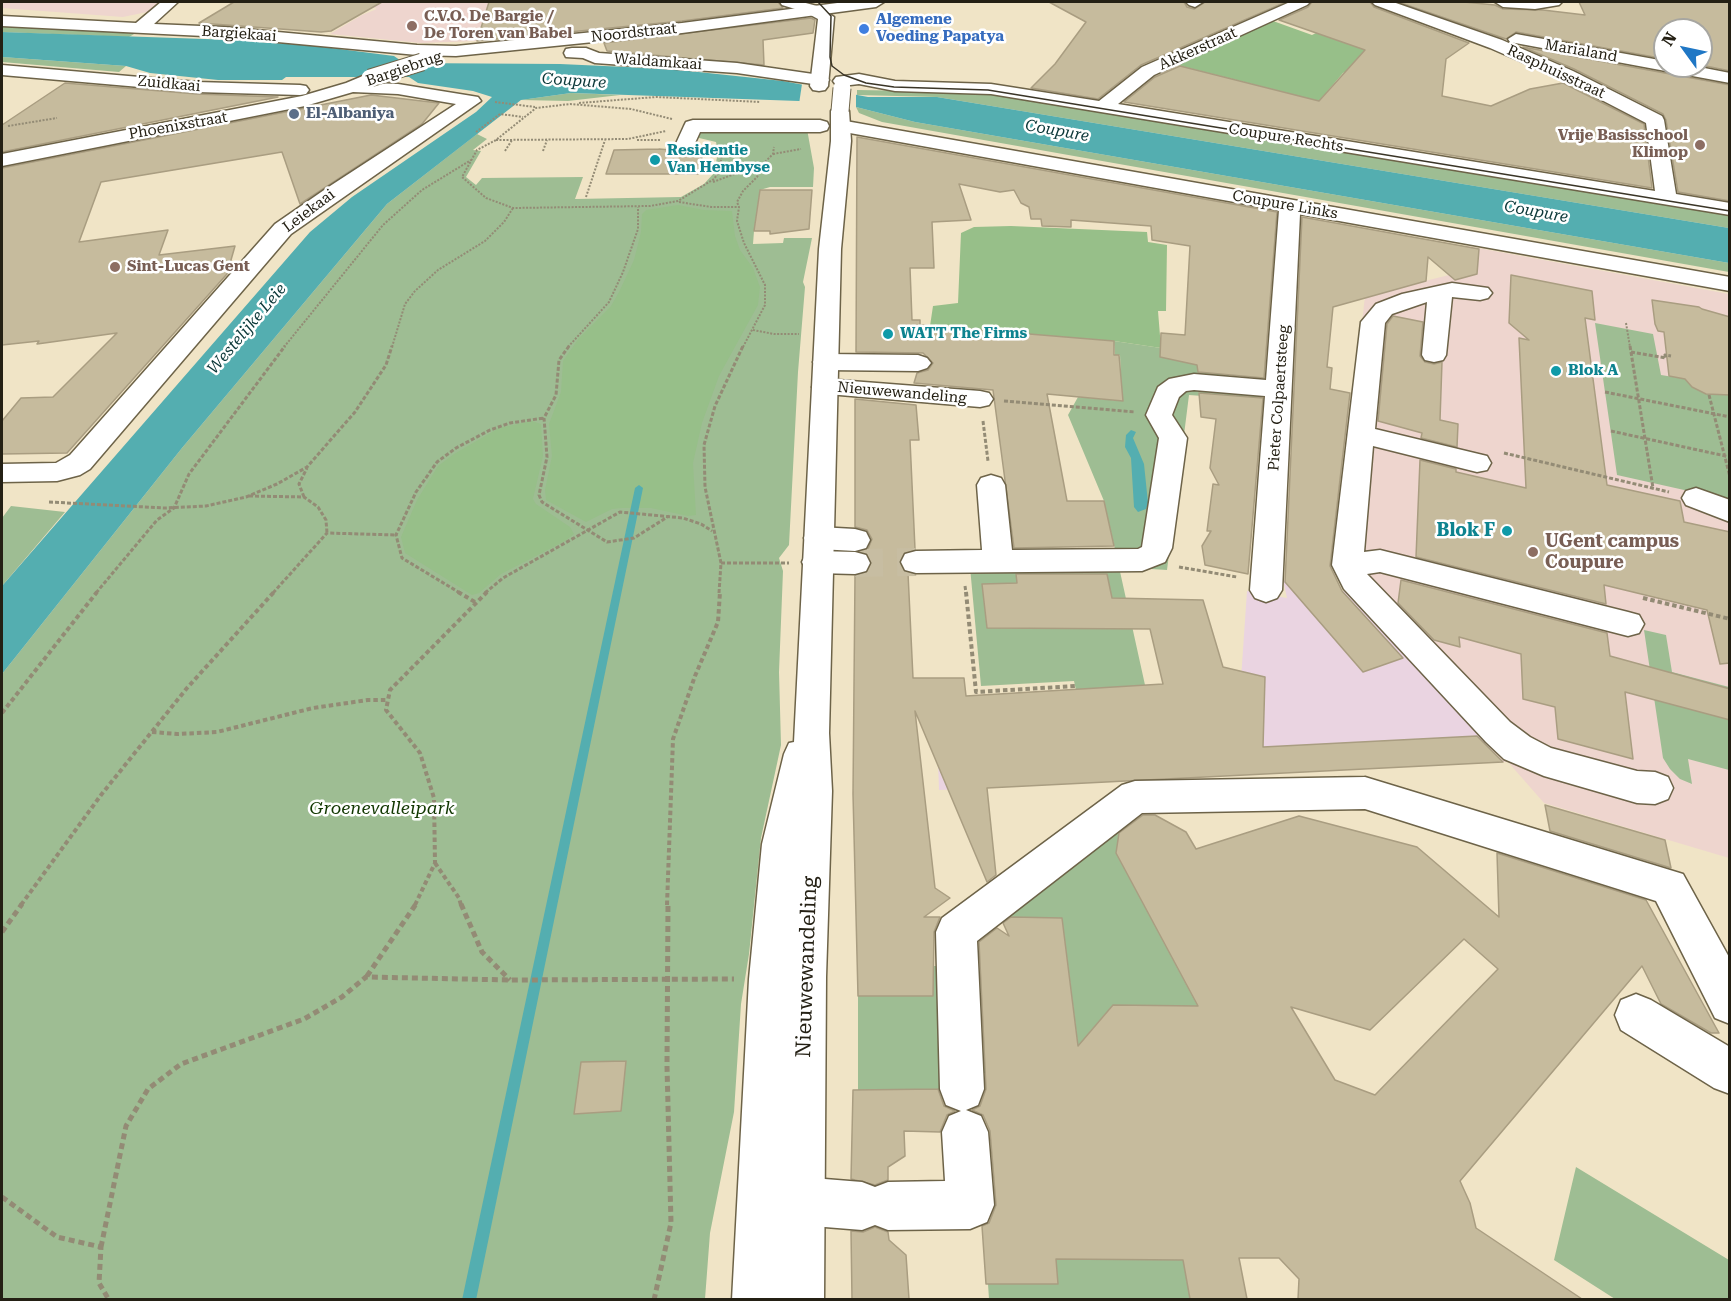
<!DOCTYPE html>
<style>
body{margin:0}
#map{position:relative;width:1731px;height:1301px;overflow:hidden;background:#f0e4c6;font-family:"Roboto Serif",serif}
canvas{display:block}
.frame{position:absolute;inset:0;border:3px solid #242014;pointer-events:none}
.north{position:absolute;left:1653px;top:18px;width:60px;height:60px;box-sizing:border-box;background:#fff;border:2px solid #a7a6a1;border-radius:50%;rotate:303deg;font-size:16px;font-weight:700;line-height:24px;text-align:center;color:#242014}
.north::after{content:'';display:block;margin:auto;width:21px;height:27px;background:#1f77c5;clip-path:polygon(50% 0,100% 100%,50% 72%,0 100%)}
</style>
<div id="map">
<canvas width="1731" height="1301"></canvas>
<div class="frame"></div>
<div class="north">N</div>
</div>
<script>
const context = document.querySelector('canvas').getContext('2d');
context.lineJoin = 'round';
function fillPath(path, color) { context.fillStyle = color; context.fill(path, 'evenodd'); }
const poly = rows => new Path2D(rows.map(r => 'M' + r).join(''));
function stroke(path, color, width, dash) { context.strokeStyle = color; context.lineWidth = width; context.lineCap = dash ? 'butt' : 'round'; context.setLineDash(dash || []); context.stroke(path); }
function write(font, color, halo, rows, align = 'center') {
  context.font = font + ' "Roboto Serif",serif'; context.lineWidth = 5; context.setLineDash([]); context.textBaseline = 'middle'; context.strokeStyle = halo; context.fillStyle = color; for (const [text, x, y, turn = 0] of rows) {
    context.save(); context.translate(x, y); context.rotate((+turn || 0) * Math.PI / 180); context.textAlign = isNaN(turn) ? turn : align; if (halo) context.strokeText(text, 0, 0); context.fillText(text, 0, 0); context.restore();
  }
}
fillPath(poly([
 [1283,580,1337,593,1348,590,1503,762,939,790,938,761,958,723,954,678,964,678,966,696,1241,679,1247,591,1287,598]
]), '#ead4e1');
fillPath(poly([
 [2,2,160,2,147,12,123,17,2,8],
 [365,2,489,2,476,41,421,43,330,34,362,15,377,9],
 [1467,246,1729,294,1729,858,1544,803,1508,762,1503,762,1334,574,1365,296,1449,275,1465,263]
]), '#eed5ce');
fillPath(poly([
 [2,25,136,33,129,37,2,32],
 [2,57,126,66,119,72,2,62],
 [857,90,980,92,1729,214,1729,228,937,97,857,95],
 [571,93,620,95,568,101,521,100],
 [856,107,915,122,1729,263,1729,272,882,122,859,113],
 [699,129,807,129,814,168,813,187,770,187,760,190,754,231,753,244,783,243,784,238,812,238,803,282,805,287,798,372,789,545,779,558,783,571,779,672,781,745,761,838,749,954,741,1004,734,1112,710,1233,705,1299,2,1299,2,674,182,448,387,204,477,134,487,139,473,150,481,151,466,177,476,185,482,178,583,177,575,199,681,197,704,184,714,173,718,152,716,142,695,137],
 [1595,323,1653,334,1661,375,1686,379,1692,387,1711,395,1724,394,1729,388,1729,500,1617,475],
 [1114,341,1161,348,1229,374,1228,379,1261,383,1260,400,1189,395,1167,570,1119,567,1145,685,1076,690,1074,681,981,686,970,567,1119,567,1104,501,1068,415,1078,397,1122,401,1120,355,1115,355],
 [982,584,1109,584,1118,629,987,628],
 [11,506,65,512,2,586,2,518],
 [1644,630,1666,635,1672,672,1729,687,1729,770,1688,759,1692,784,1680,779,1670,769,1663,758],
 [1136,817,1120,833,1116,853,1225,1057,1158,1006,1113,1005,1088,1034,1090,1045,1078,1045,1062,918,995,917,974,931,985,1073,973,1073,966,935],
 [932,966,942,966,945,1089,858,1090,858,996,932,996],
 [1576,1167,1729,1260,1729,1299,1615,1299,1554,1260],
 [1056,1259,1183,1260,1190,1299,989,1299,988,1284,1058,1284]
]), '#9ebd93');
fillPath(poly([
 [1273,21,1312,35,1316,33,1379,54,1343,73,1319,101,1177,65],
 [678,205,704,210,732,211,735,236,740,250,753,268,760,287,758,305,719,376,702,423,693,463,696,515,688,516,651,508,622,508,612,509,586,522,546,500,545,490,552,456,549,424,561,392,563,361,579,338,611,306,619,292,634,260,641,232,642,214,646,210],
 [1011,226,1147,232,1148,242,1167,245,1166,311,1158,311,1161,348,1114,341,930,326,933,306,958,303,961,233,974,227],
 [532,421,541,424,543,456,533,499,536,504,570,527,574,534,565,541,501,574,479,593,472,595,405,553,401,537,417,500,438,466,454,454,499,428]
]), '#97bf89');
fillPath(poly([
 [2,32,234,40,316,46,394,56,404,63,560,64,670,69,783,81,868,97,937,97,1729,228,1729,263,915,122,856,107,799,101,571,93,521,100,387,204,182,448,2,674,2,586,310,232,352,197,476,112,492,97,473,91,418,83,409,77,286,77,282,80,218,80,150,73,126,66,2,57],
 [1131,430,1136,432,1133,438,1144,464,1148,503,1146,509,1138,512,1134,507,1131,458,1125,447,1126,435]
]), '#54aeb0');
fillPath(poly([
 [802,84,856,92,856,110,799,104]
]), '#f0e4c6');
fillPath(poly([
 [639,485,643,488,476,1300,462,1300,635,488,639,485]
]), '#54aeb0');
const building = poly([
 [234,2,382,2,331,31,321,32,199,23,234,2],
 [489,2,778,2,783,8,682,21,477,41,489,2],
 [1049,2,1184,2,1187,7,1194,9,1205,2,1286,2,1141,65,1098,99,1031,88,1055,64,1086,22,1049,2],
 [1312,2,1370,2,1374,7,1469,43,1446,59,1442,96,1491,106,1530,89,1563,83,1644,124,1652,188,1124,102,1155,77,1180,66,1319,101,1365,50,1279,20,1308,7,1312,2],
 [1398,2,1464,2,1495,5,1503,9,1543,10,1585,15,1579,2,1730,2,1730,71,1701,65,1701,30,1665,30,1665,59,1516,32,1506,39,1398,2],
 [811,18,815,20,813,33,763,40,764,65,607,51,604,43,811,18],
 [1523,47,1730,85,1730,201,1678,192,1666,120,1663,114,1574,69,1523,47],
 [65,83,197,94,278,97,2,152,2,125,65,83],
 [371,95,439,103,422,124,300,204,282,152,101,182,79,242,168,230,159,255,235,246,227,274,67,453,2,454,2,421,21,398,53,397,117,333,37,344,39,341,2,345,2,168,371,95],
 [857,137,1277,212,1264,378,1198,372,1197,365,1160,357,1161,333,1185,335,1190,246,1152,240,1151,226,1071,220,1071,227,1042,226,1041,219,1031,219,1029,207,1021,203,1014,190,1000,192,959,184,971,220,932,222,934,268,910,268,912,320,920,320,920,325,1114,341,1114,355,1119,355,1123,401,1047,394,1067,501,1104,501,1114,546,1014,548,993,390,914,383,917,373,928,370,933,363,923,353,856,352,857,137],
 [659,149,671,150,676,156,690,156,694,150,704,149,698,174,606,174,614,150,659,149],
 [760,190,812,190,809,229,770,234,770,231,754,231,760,190],
 [1302,217,1479,249,1477,274,1455,280,1428,257,1426,281,1333,307,1327,367,1332,368,1330,389,1350,393,1330,566,1342,591,1403,658,1363,672,1285,582,1302,217],
 [1511,275,1592,291,1595,320,1585,318,1607,485,1680,501,1684,522,1730,532,1730,663,1720,664,1707,610,1604,585,1606,604,1416,557,1420,460,1456,469,1456,472,1526,488,1519,338,1529,340,1509,323,1511,275],
 [1652,300,1699,307,1702,309,1730,317,1730,395,1706,394,1692,387,1685,379,1669,376,1664,332,1658,331,1655,324,1652,300],
 [1393,316,1423,322,1420,356,1425,362,1434,364,1442,362,1440,420,1458,424,1457,447,1421,438,1422,433,1378,421,1387,324,1393,316],
 [1199,393,1263,398,1248,574,1205,565,1202,546,1211,531,1207,531,1213,484,1219,485,1210,468,1216,419,1201,417,1199,393],
 [855,399,916,405,919,440,910,440,915,549,904,552,899,561,903,571,908,573,913,678,964,678,966,696,1163,684,1150,629,987,628,982,584,1017,583,1016,574,1107,574,1112,598,1203,600,1223,667,1265,677,1263,747,1477,736,1503,762,987,788,996,875,987,882,915,711,935,888,950,898,924,917,940,917,934,932,933,996,858,996,853,794,855,576,867,573,872,564,868,554,862,552,868,549,872,539,867,530,855,527,855,399],
 [1401,580,1607,633,1610,656,1730,689,1730,720,1625,692,1633,759,1558,739,1555,707,1523,699,1521,654,1459,637,1460,647,1434,640,1398,603,1401,580],
 [1545,805,1665,840,1671,868,1550,831,1545,805],
 [1143,815,1155,815,1186,832,1196,849,1299,816,1417,847,1499,917,1497,853,1646,900,1719,1033,1711,1033,1661,1004,1642,966,1460,1181,1470,1203,1476,1228,1582,1299,1298,1299,1299,1279,1279,1258,1239,1258,1247,1299,1190,1299,1183,1260,1056,1259,1058,1284,986,1284,982,1226,989,1223,996,1205,990,1131,983,1115,972,1110,980,1106,986,1089,979,942,997,928,1009,936,1003,923,1011,917,1062,918,1078,1046,1113,1005,1198,1006,1116,853,1119,833,1143,815],
 [1464,939,1498,969,1375,1095,1335,1080,1291,1007,1370,1030,1464,939],
 [626,1061,621,1111,574,1114,581,1062,626,1061],
 [938,1089,944,1106,955,1111,947,1115,940,1132,904,1131,905,1156,888,1167,888,1180,875,1185,851,1179,853,1090,938,1089],
 [875,1227,888,1232,889,1240,906,1255,909,1299,852,1299,851,1231,863,1232,875,1227]
]);
fillPath(building, '#c6bb9d');
stroke(building, '#a99d81', 1.5);
stroke(poly([
 [855,563,916,562]
]), '#c7bda2', 28, [28, 14]);
const minor = poly([
 [161,2,178,2,154,24,224,27,417,45,456,46,682,23,845,2,884,2,876,7,682,33,456,56,417,55,224,37,2,26,2,16,136,23,161,2],
 [1186,2,1203,2,1195,7,1189,5,1186,2],
 [1290,2,1310,2,1307,5,1154,75,1118,104,1655,191,1646,123,1561,79,1490,48,1375,5,1372,2,1393,2,1502,40,1573,71,1662,116,1664,120,1676,194,1730,203,1730,215,991,94,895,91,859,84,842,86,836,85,833,81,836,77,859,74,895,81,991,84,1099,101,1142,67,1290,2],
 [1495,2,1562,2,1559,5,1535,9,1503,7,1495,2],
 [1516,34,1665,61,1665,66,1694,66,1730,73,1730,83,1510,42,1508,39,1516,34],
 [572,48,586,48,599,53,737,63,820,75,826,76,829,80,826,84,820,85,737,73,595,63,583,58,566,57,564,53,566,49,572,48],
 [2,65,197,82,300,85,306,86,309,90,306,94,300,95,197,92,2,75,2,65],
 [370,73,376,74,379,78,374,83,398,84,472,96,478,97,481,101,291,234,90,469,80,475,57,481,2,482,2,464,56,463,70,455,275,224,327,188,456,104,398,94,353,92,305,106,2,166,2,154,302,96,346,83,370,73],
 [693,120,820,120,827,122,829,126,827,130,820,132,700,132,690,154,676,154,673,150,684,126,686,122,693,120],
 [840,120,1730,277,1730,291,1300,214,1282,590,1277,598,1266,602,1255,598,1250,590,1265,396,1194,390,1186,391,1179,397,1172,415,1187,438,1172,548,1165,562,1142,571,916,573,905,570,901,562,905,554,916,551,982,550,977,485,981,478,991,475,1001,478,1005,485,1012,550,1138,549,1142,547,1159,438,1146,415,1158,387,1169,379,1194,374,1266,380,1279,210,833,130,831,126,833,122,840,120],
 [1452,283,1488,288,1492,293,1488,298,1480,300,1452,297,1446,355,1443,360,1434,362,1425,360,1422,355,1427,302,1392,314,1385,323,1375,429,1487,456,1491,463,1487,470,1477,472,1373,446,1364,552,1380,550,1628,612,1639,615,1644,624,1639,633,1628,636,1380,572,1367,574,1510,722,1530,737,1551,748,1637,771,1655,772,1668,777,1673,788,1668,799,1655,804,1637,803,1544,776,1504,759,1486,742,1344,589,1332,565,1361,322,1376,304,1402,294,1452,283],
 [826,354,918,355,927,358,931,363,927,368,918,371,826,370,817,367,813,362,817,357,826,354],
 [825,379,980,391,989,393,993,399,989,405,980,407,816,393,812,387,816,381,825,379],
 [1696,488,1730,500,1730,522,1686,505,1682,498,1686,491,1696,488],
 [819,527,855,529,866,532,870,540,866,548,855,551,819,549,808,546,804,538,808,530,819,527],
 [817,551,855,552,866,555,870,563,866,571,855,574,817,573,806,570,802,562,806,554,817,551],
 [1365,777,1683,874,1730,959,1730,1024,1715,1018,1656,901,1365,809,1142,813,977,941,984,1089,978,1105,966,1110,981,1116,988,1132,994,1205,987,1222,970,1229,888,1230,875,1225,862,1230,800,1225,783,1218,776,1201,783,1184,800,1177,862,1182,875,1187,888,1182,945,1181,942,1132,949,1116,961,1111,946,1105,940,1089,936,932,942,918,1122,785,1135,781,1365,777],
 [1636,994,1651,1000,1730,1047,1730,1094,1714,1088,1621,1030,1615,1015,1621,1000,1636,994]
]);
const major = poly([
 [780,2,802,2,817,6,834,17,828,86,825,90,819,91,813,90,810,86,818,19,805,12,782,5,780,2],
 [840,105,846,107,849,111,851,141,841,249,829,733,832,791,826,977,824,1300,732,1300,749,979,762,844,784,754,789,743,794,742,819,249,831,141,831,111,834,107,840,105]
]);
stroke(minor, '#6d6348', 3);
stroke(major, '#6d6348', 3);
stroke(poly([
 [495,102,535,107],
 [579,103,656,97,760,102],
 [672,119,631,109,570,104,536,108,496,140,477,150,462,177,486,198,513,208,650,206,678,201,714,179,719,172,723,148],
 [8,126,57,118],
 [476,132,500,114,523,117],
 [496,140,628,139,666,131],
 [637,140,660,140],
 [505,151,512,140],
 [543,151,547,140],
 [773,154,801,149],
 [713,182,764,163,773,154,774,147],
 [586,197,605,140],
 [679,202,711,207,739,207],
 [1626,323,1630,347],
 [753,330,774,334,799,334],
 [284,347,383,225,422,190,471,160],
 [392,347,405,304,415,291,438,270,485,241,504,222,513,208],
 [568,347,609,302,623,272,638,229,638,207],
 [743,347,765,305,765,285,744,243,737,221,739,207,737,202,743,191,757,177,764,163]
]), '#938b75', 2, [2, 1.5]);
stroke(poly([
 [569,346,559,360,556,395,544,418,547,457,539,495,542,502,607,542,634,538,669,516],
 [1630,346,1653,488],
 [1631,352,1666,358,1665,355,1671,356],
 [1605,392,1730,417],
 [1709,395,1730,477],
 [1004,401,1135,412],
 [983,421,988,461],
 [1611,431,1730,457],
 [1504,453,1669,492],
 [249,496,304,497,318,507,326,520,327,533],
 [304,497,299,484,307,468],
 [49,502,165,508,206,506,246,497,277,484,307,467,355,412,386,365,392,346],
 [721,563,789,563],
 [1179,567,1237,577],
 [965,586,966,593],
 [96,593,157,520,174,508,189,474,285,346],
 [273,593,327,533,396,535],
 [460,593,402,558,396,535,416,492,437,462,456,448,490,430,510,423,544,418],
 [485,593,503,578,620,512,683,518,701,524,712,531],
 [719,593,721,563,705,487,704,445,715,406,743,346]
]), '#938b75', 3, [4, 2]);
stroke(poly([
 [458,592,475,602],
 [966,592,976,692,1075,686],
 [1643,598,1730,619],
 [2,713,97,592],
 [152,732,177,734,217,732,313,708,368,700,387,700],
 [435,863,459,898,461,905],
 [21,905,101,795,187,688,274,592],
 [415,905,435,863,434,798,420,753,386,710,390,690,487,592],
 [667,905,673,739,695,676,718,622,720,592]
]), '#938b75', 4, [4.5, 3]);
stroke(poly([
 [461,904,482,952,510,980],
 [2,932,22,904],
 [367,976,416,904],
 [2,1197,57,1237,101,1247,99,1283,109,1300],
 [101,1247,126,1126,148,1089,181,1064,304,1019,342,997,366,977,510,980,734,979],
 [654,1300,671,1223,667,1066,668,904]
]), '#938b75', 5, [6, 4]);
fillPath(minor, '#fff');
fillPath(major, '#fff');
stroke(poly([
 [818,2,831,16,830,57,832,66,844,75,866,83,894,87,988,90,1730,211]
]), '#3a3527', 1.5);
const minorBridge = poly([
 [370,78,422,62]
]);
const majorBridge = poly([
 [840,111,842,88]
]);
stroke(minorBridge, '#6d6348', 19, []);
stroke(majorBridge, '#6d6348', 19, []);
stroke(minorBridge, '#fff', 17);
stroke(majorBridge, '#fff', 17);
for (const [x, y, r, color] of [
 [412,26,6,"#8d6e63"],
 [864,29,6,"#3f7fe0"],
 [294,114,6,"#5c6f8a"],
 [1700,145,6,"#8d6e63"],
 [655,160,6,"#0f9aa8"],
 [115,267,6,"#8d6e63"],
 [888,334,6,"#0f9aa8"],
 [1556,371,6,"#0f9aa8"],
 [1507,531,6,"#0f9aa8"],
 [1533,552,6,"#8d6e63"]
]) { const dot = new Path2D(); dot.arc(x, y, r, 0, 2 * Math.PI); context.fillStyle = color; context.fill(dot); stroke(dot, '#fff', 2); }
write('bold 15px', '#785e54', '#fff', [
 ["C.V.O. De Bargie /",424,17],
 ["De Toren van Babel",424,34],
 ["Vrije Basisschool",1688,136,"right"],
 ["Klimop",1688,153,"right"],
 ["Sint-Lucas Gent",127,267]
], 'left');
write('bold 15px', '#366cbe', '#fff', [
 ["Algemene",876,20],
 ["Voeding Papatya",876,37]
], 'left');
write('15px', '#242014', '#fff', [
 ["Noordstraat",634,33,-6],
 ["Bargiekaai",239,34,4],
 ["Akkerstraat",1198,49,-24],
 ["Marialand",1581,51,10],
 ["Waldamkaai",658,62,4],
 ["Bargiebrug",404,69,-19],
 ["Rasphuisstraat",1556,72,25],
 ["Zuidkaai",169,84,5],
 ["Phoenixstraat",178,126,-10],
 ["Coupure Rechts",1286,138,9],
 ["Coupure Links",1285,205,10],
 ["Leiekaai",309,211,-37],
 ["Nieuwewandeling",902,393,5],
 ["Pieter Colpaertsteeg",1279,398,-86]
]);
write('bold 15px', '#4e5e75', '#fff', [
 ["El-Albaniya",306,114]
], 'left');
write('bold 15px', '#0d838f', '#fff', [
 ["Residentie",667,151],
 ["Van Hembyse",667,168],
 ["WATT The Firms",900,334],
 ["Blok A",1568,371]
], 'left');
write('italic 16px', '#0b3738', '#fff', [
 ["Coupure",574,81,4],
 ["Coupure",1057,131,10],
 ["Coupure",1536,212,10],
 ["Westelijke Leie",247,329,-50]
]);
write('bold 18px', '#0d838f', '#fff', [
 ["Blok F",1495,531]
], 'right');
write('bold 18px', '#785e54', '#fff', [
 ["UGent campus",1545,542],
 ["Coupure",1545,563]
], 'left');
write('italic 18px', '#113700', '#fff', [
 ["Groenevalleipark",382,809]
]);
write('21px', '#242014', '#fff', [
 ["Nieuwewandeling",807,967,-88]
]);
</script>
